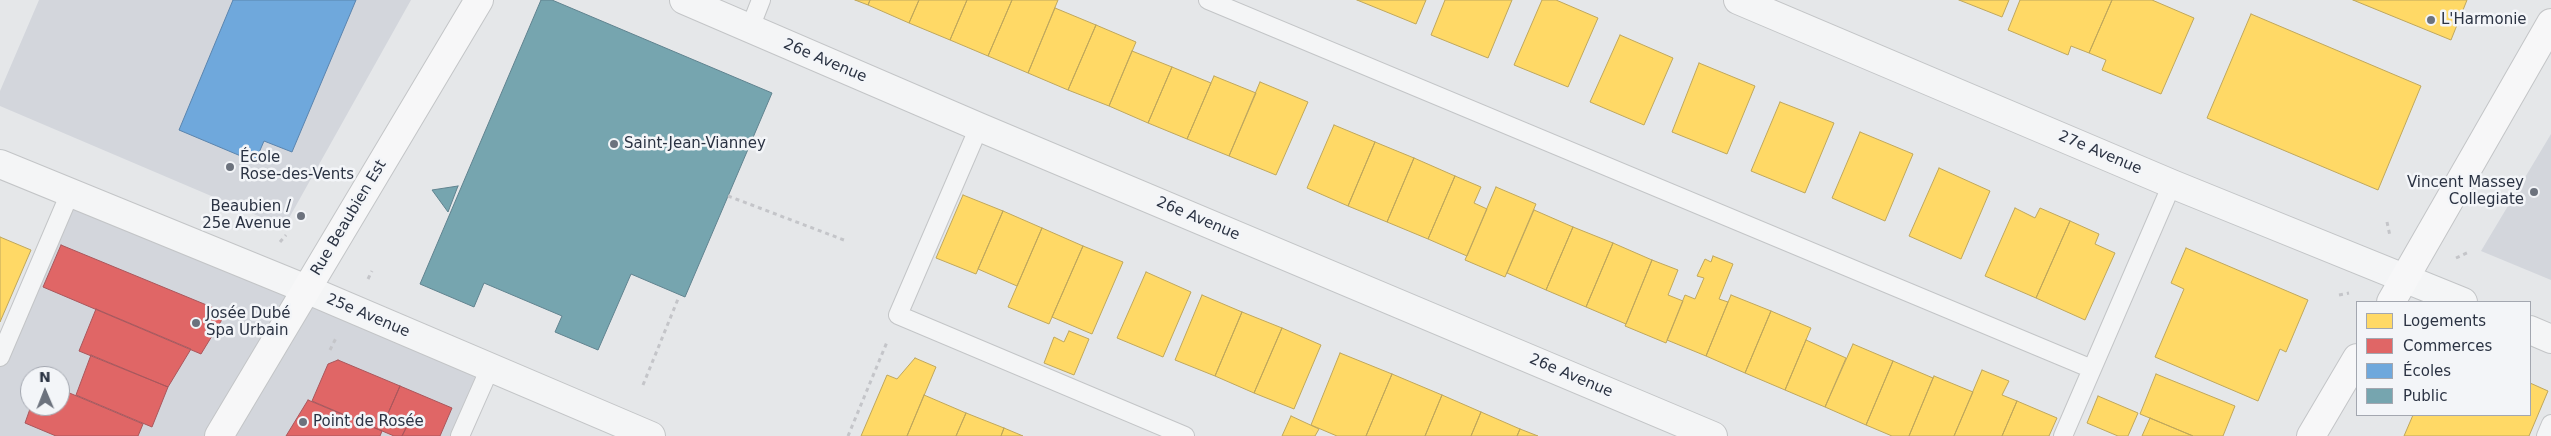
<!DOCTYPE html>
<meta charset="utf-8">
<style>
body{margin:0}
#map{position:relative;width:2551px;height:436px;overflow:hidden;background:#e5e7e9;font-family:"DejaVu Sans",sans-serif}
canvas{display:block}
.legend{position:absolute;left:2356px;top:301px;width:175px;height:115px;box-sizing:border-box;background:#f3f5f8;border:1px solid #a3a7b0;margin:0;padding:6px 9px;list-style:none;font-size:15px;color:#2b3343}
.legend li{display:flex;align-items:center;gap:10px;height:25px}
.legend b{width:25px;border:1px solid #a3a7b0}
.north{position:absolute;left:20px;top:366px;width:50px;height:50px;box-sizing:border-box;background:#f3f5f8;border:1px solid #a3a7b0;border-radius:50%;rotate:359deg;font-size:14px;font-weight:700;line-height:20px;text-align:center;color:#2b3343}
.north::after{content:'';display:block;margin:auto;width:18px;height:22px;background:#6c727d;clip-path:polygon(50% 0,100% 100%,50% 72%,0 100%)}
</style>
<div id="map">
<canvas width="2551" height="436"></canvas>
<ul class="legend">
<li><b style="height:14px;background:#ffd966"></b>Logements</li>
<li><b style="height:14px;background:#e06666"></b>Commerces</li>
<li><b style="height:14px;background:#6fa8dc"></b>Écoles</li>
<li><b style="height:14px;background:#76a5af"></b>Public</li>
</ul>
<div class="north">N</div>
</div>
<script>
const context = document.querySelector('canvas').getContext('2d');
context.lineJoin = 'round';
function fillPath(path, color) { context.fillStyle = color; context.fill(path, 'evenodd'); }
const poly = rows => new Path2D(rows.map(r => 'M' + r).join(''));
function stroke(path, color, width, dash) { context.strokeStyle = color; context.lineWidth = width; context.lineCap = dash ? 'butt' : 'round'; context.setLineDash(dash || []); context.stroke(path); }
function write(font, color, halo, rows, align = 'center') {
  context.font = font + ' "DejaVu Sans",sans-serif'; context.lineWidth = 5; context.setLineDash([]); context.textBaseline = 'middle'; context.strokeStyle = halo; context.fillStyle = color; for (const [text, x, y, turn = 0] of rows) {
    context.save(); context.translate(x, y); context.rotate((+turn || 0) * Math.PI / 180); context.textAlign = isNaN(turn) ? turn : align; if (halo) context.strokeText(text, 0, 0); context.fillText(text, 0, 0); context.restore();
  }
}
fillPath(poly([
 [39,0,411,0,284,227,0,106,0,91],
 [2551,134,2551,280,2481,251],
 [75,181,490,368,460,436,0,436,0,357],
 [30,376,60,376,60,406,30,406]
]), '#d3d6dc');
const homes = poly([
 [855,0,870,0,868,5,855,0],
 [870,0,919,0,909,23,868,5,870,0],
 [919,0,967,0,950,40,909,23,919,0],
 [967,0,1012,0,988,56,950,40,967,0],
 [1012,0,1058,0,1028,73,988,56,1012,0],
 [1357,0,1426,0,1416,24,1357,0],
 [1445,0,1512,0,1488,58,1431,35,1445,0],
 [1542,0,1556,0,1598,18,1568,87,1514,65,1542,0],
 [1959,0,2009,0,2002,17,1959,0],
 [2020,0,2112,0,2089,53,2071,46,2068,55,2008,30,2020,0],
 [2112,0,2152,0,2194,18,2161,94,2102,70,2106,60,2089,53,2112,0],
 [2353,0,2467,0,2451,40,2353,0],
 [1055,8,1096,25,1068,90,1028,73,1055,8],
 [2251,14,2421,86,2378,190,2207,118,2251,14],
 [1096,25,1136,42,1109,106,1068,90,1096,25],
 [1620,35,1673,58,1644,125,1590,102,1620,35],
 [1132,51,1172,67,1148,123,1109,106,1132,51],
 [1699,63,1755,86,1727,154,1672,132,1699,63],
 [1172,67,1211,83,1187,139,1148,123,1172,67],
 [1214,76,1256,93,1229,156,1187,139,1214,76],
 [1260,82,1308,102,1276,175,1229,156,1260,82],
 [1780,102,1834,123,1805,193,1751,171,1780,102],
 [1334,125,1375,142,1348,206,1307,188,1334,125],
 [1860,132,1913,154,1885,221,1832,198,1860,132],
 [1375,142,1414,158,1387,222,1348,206,1375,142],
 [1414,158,1455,176,1428,239,1387,222,1414,158],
 [1939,168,1990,191,1961,259,1909,236,1939,168],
 [1455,176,1481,187,1474,203,1487,209,1467,256,1428,239,1455,176],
 [1496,187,1536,204,1505,277,1465,260,1496,187],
 [963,195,1003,211,976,274,936,258,963,195],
 [2015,208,2035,218,2040,208,2070,221,2036,298,1985,276,2015,208],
 [1534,210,1573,227,1546,290,1507,273,1534,210],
 [1003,211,1042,228,1017,286,978,269,1003,211],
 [2070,221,2099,234,2095,244,2115,253,2085,320,2036,298,2070,221],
 [1573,227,1613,243,1586,307,1546,290,1573,227],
 [1042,228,1083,246,1049,324,1008,307,1042,228],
 [0,237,31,250,0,322,0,237],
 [1613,243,1652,260,1626,324,1586,307,1613,243],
 [1083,246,1123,262,1092,334,1052,317,1083,246],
 [2186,248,2308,300,2286,352,2280,349,2258,401,2155,357,2184,289,2171,283,2186,248],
 [1713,256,1733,264,1719,299,1728,302,1706,356,1667,340,1685,295,1695,299,1704,278,1697,276,1705,259,1711,262,1713,256],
 [1652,260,1678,270,1668,295,1683,301,1666,343,1625,326,1652,260],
 [1146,272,1191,292,1163,357,1117,338,1146,272],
 [1202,295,1242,312,1215,376,1175,360,1202,295],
 [1731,295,1771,311,1745,373,1706,356,1731,295],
 [1771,311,1811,328,1785,390,1745,373,1771,311],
 [1242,312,1282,328,1254,393,1215,376,1242,312],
 [1282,328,1321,345,1294,409,1254,393,1282,328],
 [1069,331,1089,339,1074,375,1044,363,1054,337,1064,342,1069,331],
 [1806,340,1846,358,1825,407,1785,390,1806,340],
 [1853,344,1893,361,1866,425,1825,407,1853,344],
 [1340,353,1392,374,1366,436,1337,436,1311,425,1340,353],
 [915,358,936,367,907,436,861,436,887,375,897,379,915,358],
 [1893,361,1933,378,1909,436,1892,436,1866,425,1893,361],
 [1982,370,2009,381,2002,395,2017,401,2002,436,1954,436,1982,370],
 [1392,374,1442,395,1425,436,1366,436,1392,374],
 [2156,374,2235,406,2223,436,2193,436,2140,414,2156,374],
 [1934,376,1973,392,1954,436,1909,436,1934,376],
 [2530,383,2548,391,2529,436,2404,436,2413,415,2530,415,2530,383],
 [924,395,966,413,956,436,907,436,924,395],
 [1442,395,1481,412,1471,436,1425,436,1442,395],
 [2098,396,2138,413,2128,436,2118,436,2087,423,2098,396],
 [2017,401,2057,418,2049,436,2002,436,2017,401],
 [1481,412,1520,429,1517,436,1471,436,1481,412],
 [966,413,1004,428,1001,436,956,436,966,413],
 [1291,416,1319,429,1315,436,1282,436,1291,416],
 [2150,418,2193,436,2142,436,2150,418],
 [1004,428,1023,436,1001,436,1004,428],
 [1520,429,1538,436,1517,436,1520,429]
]);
fillPath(homes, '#ffd966');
stroke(homes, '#bfa75c', 1);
const shops = poly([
 [61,245,226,313,201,354,43,287,61,245],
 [96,309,191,349,168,387,79,351,96,309],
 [91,355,168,387,152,427,76,395,91,355],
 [338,360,400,386,386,418,407,426,402,436,394,436,312,401,328,364,338,360],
 [400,386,452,408,440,436,402,436,407,426,386,418,400,386],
 [60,389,143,424,138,436,56,436,25,423,31,406,60,406,60,389],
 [308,400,382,431,380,436,286,436,308,400]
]);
fillPath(shops, '#e06666');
stroke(shops, '#aa575c', 1);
const schools = poly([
 [233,0,356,0,292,152,264,141,255,162,179,130,233,0]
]);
fillPath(schools, '#6fa8dc');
stroke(schools, '#5b85ae', 1);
const public = poly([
 [541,0,552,0,772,93,685,297,631,274,598,350,555,332,562,316,484,283,474,307,420,284,541,0],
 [458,186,448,212,432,190,458,186]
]);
fillPath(public, '#76a5af');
stroke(public, '#60838f', 1);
const lane = poly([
 [1208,0,2092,369],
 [750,28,761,0],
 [979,127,898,315,1185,436],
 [0,357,70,193],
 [460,436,490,368],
 [2063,436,2172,184],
 [2546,436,2551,424]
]);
const street = poly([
 [684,0,979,127,1713,436],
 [1738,0,2172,184,2463,302],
 [0,164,306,289,651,436],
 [2530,330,2551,339]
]);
const secondary = poly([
 [2391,302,2551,23],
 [219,436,479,0],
 [2311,436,2357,358]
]);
stroke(lane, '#c3c5c7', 20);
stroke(street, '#c3c5c7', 30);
stroke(secondary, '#c3c5c7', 30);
stroke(poly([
 [728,196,844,240],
 [2387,222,2390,236],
 [280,242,286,235],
 [2456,258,2469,252],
 [368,279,372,271],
 [2339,295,2349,293],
 [330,350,336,338],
 [643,385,678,299],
 [848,436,887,342]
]), '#c4c5c9', 3, [4, 4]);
stroke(lane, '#f4f5f6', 18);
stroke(street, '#f4f5f6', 28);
stroke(secondary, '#f7f7f8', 28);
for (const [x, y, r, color] of [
 [2431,20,5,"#6c727d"],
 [614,144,5,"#6c727d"],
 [230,167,5,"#6c727d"],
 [2534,192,5,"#6c727d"],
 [301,216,5,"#6c727d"],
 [196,323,5,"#6c727d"],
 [303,422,5,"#6c727d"]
]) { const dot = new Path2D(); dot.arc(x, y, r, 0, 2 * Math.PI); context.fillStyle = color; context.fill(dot); stroke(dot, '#f3f5f8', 2); }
write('15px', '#2b3343', '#f3f5f8', [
 ["L'Harmonie",2441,20],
 ["Saint-Jean-Vianney",624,144],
 ["École",240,158],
 ["Rose-des-Vents",240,175],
 ["Vincent Massey",2524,183,"right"],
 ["Collegiate",2524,200,"right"],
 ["Beaubien /",291,207,"right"],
 ["25e Avenue",291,224,"right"],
 ["Josée Dubé",206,314],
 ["Spa Urbain",206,331],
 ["Point de Rosée",313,422]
], 'left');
write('15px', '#2b3343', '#f3f5f8', [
 ["26e Avenue",825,61,23],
 ["27e Avenue",2100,153,23],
 ["Rue Beaubien Est",349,218,-59],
 ["26e Avenue",1198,219,23],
 ["25e Avenue",368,316,23],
 ["26e Avenue",1571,376,23]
]);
</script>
